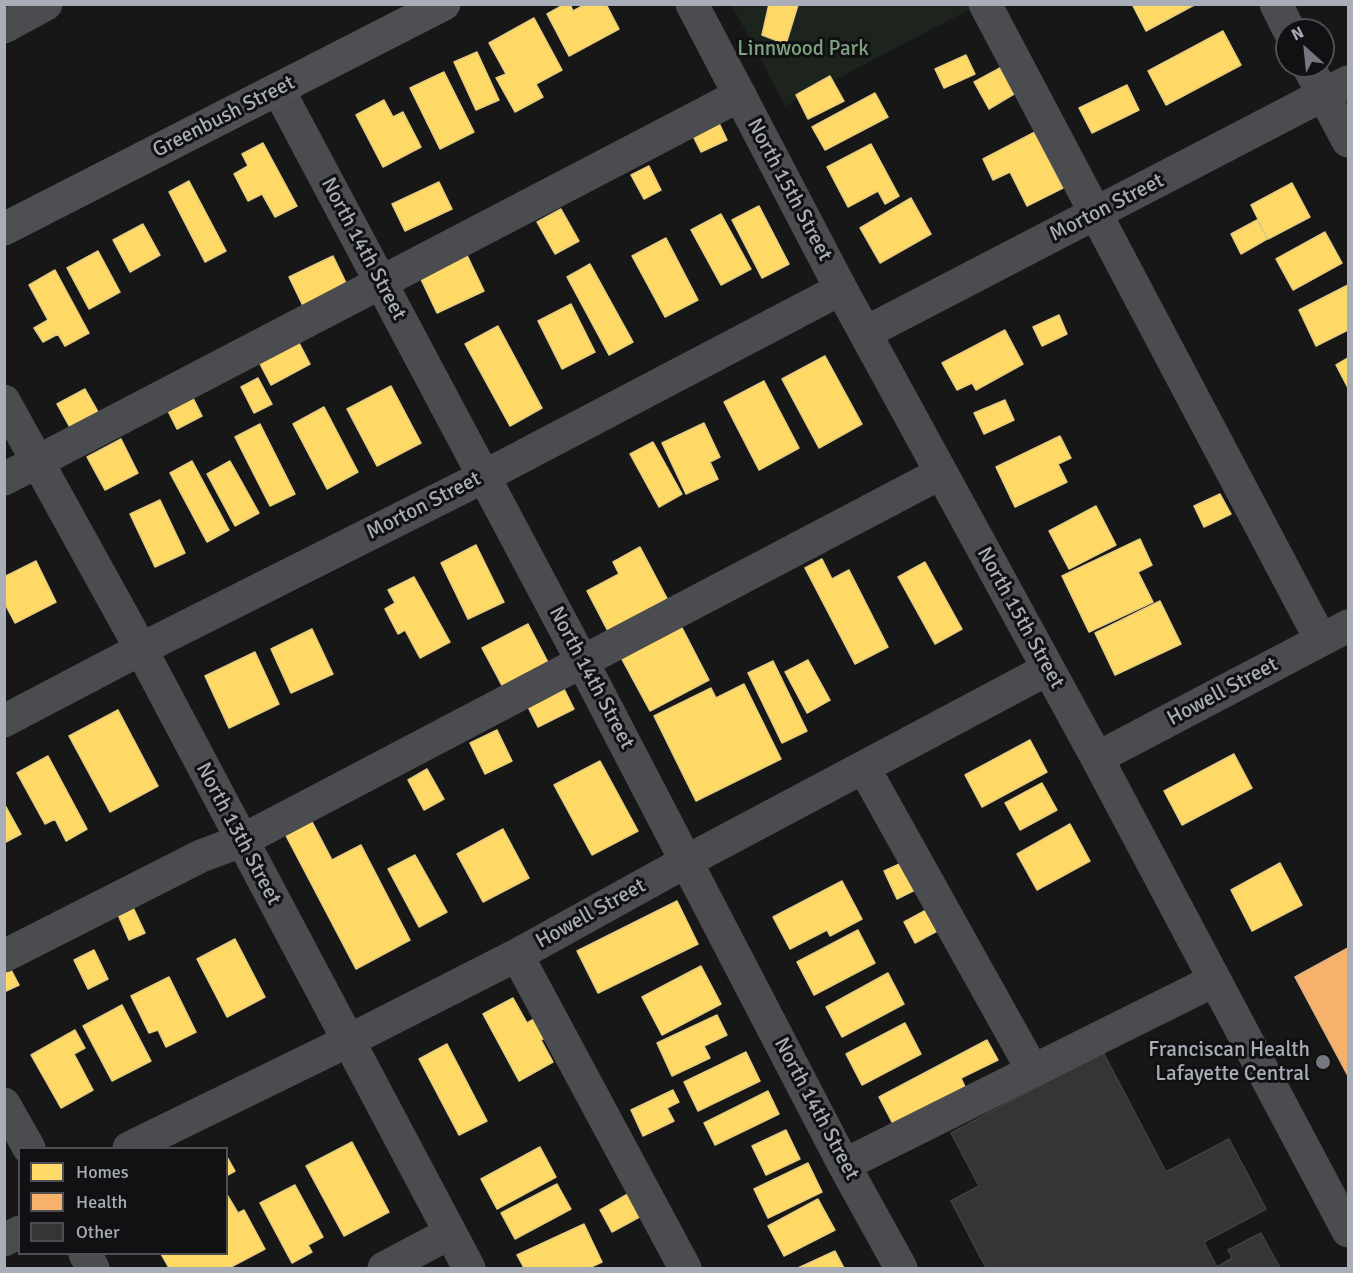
<!DOCTYPE html>
<style>
body{margin:0}
#map{position:relative;width:1353px;height:1273px;overflow:hidden;background:#171717;font-family:Signika,sans-serif}
canvas{display:block}
.frame{position:absolute;inset:0;border:6px solid #a8adb8;pointer-events:none}
.legend{position:absolute;left:18px;top:1147px;width:210px;height:108px;box-sizing:border-box;background:#111113;border:2px solid #4d4f55;margin:0;padding:8px 10px;list-style:none;font-size:18px;color:#a8adb8}
.legend li{display:flex;align-items:center;gap:12px;height:30px}
.legend b{width:30px;border:2px solid #4d4f55}
.north{position:absolute;left:1275px;top:18px;width:60px;height:60px;box-sizing:border-box;background:#111113;border:2px solid #4d4f55;border-radius:50%;rotate:333deg;font-size:16px;font-weight:700;line-height:24px;text-align:center;color:#a8adb8}
.north::after{content:'';display:block;margin:auto;width:21px;height:27px;background:#757880;clip-path:polygon(50% 0,100% 100%,50% 72%,0 100%)}
</style>
<div id="map">
<canvas width="1353" height="1273"></canvas>
<div class="frame"></div>
<ul class="legend">
<li><b style="height:16px;background:#ffd966"></b>Homes</li>
<li><b style="height:16px;background:#f6b26b"></b>Health</li>
<li><b style="height:16px;background:#353536"></b>Other</li>
</ul>
<div class="north">N</div>
</div>
<script>
const context = document.querySelector('canvas').getContext('2d');
context.lineJoin = 'round';
function fillPath(path, color) { context.fillStyle = color; context.fill(path, 'evenodd'); }
const poly = rows => new Path2D(rows.map(r => 'M' + r).join(''));
function stroke(path, color, width, dash) { context.strokeStyle = color; context.lineWidth = width; context.lineCap = dash ? 'butt' : 'round'; context.setLineDash(dash || []); context.stroke(path); }
function write(font, color, halo, rows, align = 'center') {
  context.font = font + ' Signika,sans-serif'; context.lineWidth = 6; context.setLineDash([]); context.textBaseline = 'middle'; context.strokeStyle = halo; context.fillStyle = color; for (const [text, x, y, turn = 0] of rows) {
    context.save(); context.translate(x, y); context.rotate((+turn || 0) * Math.PI / 180); context.textAlign = isNaN(turn) ? turn : align; if (halo) context.strokeText(text, 0, 0); context.fillText(text, 0, 0); context.restore();
  }
}
fillPath(poly([
 [973,4,974,7,785,106,732,5]
]), '#1d241e');
const homes = poly([
 [565,4,570,4,573,11,586,4,606,4,619,29,569,56,547,14,565,4],
 [769,4,798,5,786,44,762,35,769,4],
 [1132,4,1196,4,1146,31,1132,4],
 [534,18,562,70,536,84,543,97,515,112,496,78,506,74,489,43,534,18],
 [1223,31,1241,65,1166,105,1148,71,1223,31],
 [477,52,499,100,476,110,454,62,477,52],
 [966,55,975,74,944,88,935,69,966,55],
 [1000,68,1014,94,989,109,974,82,1000,68],
 [444,72,474,132,440,149,410,88,444,72],
 [830,76,844,101,808,119,796,95,830,76],
 [1127,85,1139,110,1092,133,1079,108,1127,85],
 [875,93,888,117,825,150,812,127,875,93],
 [384,100,393,117,403,112,421,147,383,167,356,115,384,100],
 [718,121,727,140,701,152,692,134,718,121],
 [1035,132,1063,188,1027,206,1010,172,993,180,983,159,1035,132],
 [263,143,297,206,275,217,262,194,248,201,234,174,248,166,242,154,263,143],
 [871,144,899,196,885,204,878,191,848,207,827,167,871,144],
 [649,166,661,190,644,199,631,175,649,166],
 [189,181,226,251,205,262,169,192,189,181],
 [439,182,452,209,405,231,392,204,439,182],
 [1292,183,1310,217,1268,239,1251,205,1292,183],
 [911,198,931,234,880,263,860,228,911,198],
 [759,206,789,264,762,278,732,220,759,206],
 [561,209,579,241,555,254,537,222,561,209],
 [721,214,751,269,721,285,691,230,721,214],
 [1257,220,1267,239,1241,254,1231,234,1257,220],
 [143,224,160,255,130,272,113,240,143,224],
 [1325,232,1342,263,1293,290,1276,259,1325,232],
 [666,238,698,300,665,317,632,256,666,238],
 [98,251,120,292,89,309,67,268,98,251],
 [465,251,484,291,437,313,418,273,465,251],
 [333,256,350,291,306,312,289,277,333,256],
 [590,264,633,342,609,355,567,277,590,264],
 [55,270,89,333,65,346,58,334,43,342,34,328,48,320,29,285,55,270],
 [1348,285,1348,330,1316,346,1299,310,1348,285],
 [571,304,595,352,562,369,538,321,571,304],
 [1059,315,1067,334,1042,346,1033,327,1059,315],
 [498,326,542,408,510,426,465,344,498,326],
 [1005,330,1023,364,976,390,972,383,957,390,942,363,1005,330],
 [297,339,310,364,271,385,258,360,297,339],
 [825,356,862,424,819,448,782,379,825,356],
 [1348,358,1348,388,1336,365,1348,358],
 [258,378,272,404,254,413,241,387,258,378],
 [764,381,799,448,759,470,724,402,764,381],
 [391,386,421,443,377,466,347,409,391,386],
 [85,389,101,417,73,433,57,404,85,389],
 [190,392,202,416,177,429,165,405,190,392],
 [1005,400,1014,420,984,434,974,413,1005,400],
 [324,407,358,472,327,489,293,424,324,407],
 [704,423,720,457,710,462,718,479,686,494,662,443,704,423],
 [260,424,295,494,270,506,235,437,260,424],
 [1060,436,1071,458,1058,464,1067,482,1015,507,996,467,1060,436],
 [121,439,138,473,105,490,87,457,121,439],
 [653,442,682,494,659,507,630,454,653,442],
 [192,461,229,530,207,542,170,473,192,461],
 [230,461,259,513,235,526,207,474,230,461],
 [1220,494,1231,514,1204,527,1194,506,1220,494],
 [160,500,185,553,155,567,130,514,160,500],
 [1096,506,1116,545,1069,569,1049,531,1096,506],
 [1140,539,1152,565,1138,572,1153,602,1089,632,1062,576,1140,539],
 [476,545,504,602,468,619,441,563,476,545],
 [640,547,671,606,611,637,587,591,619,574,613,562,640,547],
 [822,559,832,579,849,570,888,647,855,664,805,568,822,559],
 [36,561,56,602,15,623,4,602,4,577,36,561],
 [925,562,962,629,935,644,898,577,925,562],
 [414,577,450,642,420,658,405,630,398,634,385,609,395,603,388,590,414,577],
 [1160,601,1181,644,1115,675,1095,633,1160,601],
 [678,620,709,680,650,711,618,652,678,620],
 [528,624,552,670,506,693,482,648,528,624],
 [312,629,333,674,291,693,271,649,312,629],
 [255,652,279,704,229,728,205,676,255,652],
 [808,660,830,700,807,713,785,672,808,660],
 [773,661,807,731,782,743,748,673,773,661],
 [561,683,574,709,538,727,525,701,561,683],
 [744,684,781,759,696,801,654,716,711,688,716,698,744,684],
 [118,710,158,786,110,812,69,736,118,710],
 [497,730,512,761,485,774,470,743,497,730],
 [1030,740,1047,772,982,807,965,775,1030,740],
 [1234,754,1252,788,1182,825,1164,791,1234,754],
 [48,756,87,829,66,841,55,819,45,824,17,773,48,756],
 [600,761,638,831,592,855,554,785,600,761],
 [427,769,444,799,424,810,408,780,427,769],
 [1042,783,1057,810,1020,830,1005,803,1042,783],
 [5,805,21,834,4,843,4,806,5,805],
 [309,816,332,860,361,845,410,940,356,969,283,830,309,816],
 [1070,824,1090,861,1037,890,1017,854,1070,824],
 [503,829,529,878,483,902,457,854,503,829],
 [415,855,447,912,419,927,388,869,415,855],
 [906,861,919,888,897,899,884,871,906,861],
 [1280,863,1302,905,1252,931,1231,890,1280,863],
 [842,881,862,919,830,936,827,930,790,949,773,917,842,881],
 [130,901,145,933,129,940,115,908,130,901],
 [677,901,698,944,598,993,577,951,677,901],
 [928,909,939,930,915,943,904,922,928,909],
 [858,930,875,963,814,995,797,962,858,930],
 [235,939,265,997,227,1017,197,959,235,939],
 [94,950,108,979,88,989,74,960,94,950],
 [8,964,19,985,4,992,4,966,8,964],
 [701,966,721,1004,662,1035,642,997,701,966],
 [888,973,904,1004,842,1037,826,1007,888,973],
 [169,977,196,1032,166,1047,158,1030,149,1033,131,996,169,977],
 [513,998,527,1023,536,1018,547,1037,541,1040,553,1062,519,1081,483,1014,513,998],
 [122,1005,151,1061,112,1081,83,1026,122,1005],
 [717,1015,727,1035,704,1046,710,1058,672,1076,657,1043,717,1015],
 [905,1023,921,1054,862,1085,846,1054,905,1023],
 [75,1030,85,1048,74,1054,93,1090,61,1108,31,1055,75,1030],
 [987,1040,998,1060,961,1078,966,1089,894,1126,879,1097,987,1040],
 [447,1044,487,1121,459,1135,419,1059,447,1044],
 [746,1052,760,1081,698,1111,684,1082,746,1052],
 [673,1090,679,1102,667,1108,674,1121,643,1136,631,1110,673,1090],
 [768,1091,779,1114,715,1145,704,1123,768,1091],
 [786,1130,800,1159,766,1175,752,1146,786,1130],
 [352,1142,389,1212,344,1236,306,1166,352,1142],
 [540,1147,556,1177,497,1209,481,1179,540,1147],
 [226,1155,235,1171,226,1176,226,1155],
 [808,1163,822,1192,768,1218,754,1189,808,1163],
 [557,1184,571,1209,515,1239,501,1213,557,1184],
 [295,1185,323,1237,308,1245,312,1252,292,1263,260,1203,295,1185],
 [633,1191,645,1214,612,1232,600,1210,633,1191],
 [226,1193,238,1213,244,1210,265,1249,229,1268,169,1268,161,1254,226,1254,226,1193],
 [818,1199,835,1230,784,1256,768,1226,818,1199],
 [584,1224,602,1262,589,1268,524,1268,517,1255,584,1224],
 [835,1251,844,1268,798,1268,835,1251]
]);
fillPath(homes, '#ffd966');
stroke(homes, '#e5cc7f', 1.5);
const health = poly([
 [1348,948,1348,1076,1295,977,1348,948]
]);
fillPath(health, '#f6b26b');
stroke(health, '#dfb082', 1.5);
const building = poly([
 [1103,1052,1166,1172,1229,1139,1266,1209,1204,1242,1217,1267,1232,1258,1228,1250,1261,1233,1280,1268,986,1268,951,1201,979,1186,951,1133,1103,1052]
]);
fillPath(building, '#353536');
stroke(building, '#3f4043', 1.5);
stroke(poly([
 [692,4,841,289,1097,758,1348,1231],
 [985,4,1321,640],
 [1276,4,1289,30],
 [4,27,46,4],
 [1308,66,1348,141],
 [278,89,583,663,844,1165,901,1268],
 [865,333,1348,82],
 [4,401,141,649,469,1268],
 [4,479,740,95],
 [4,721,141,649,483,477,841,289],
 [1097,758,1348,626],
 [864,768,1033,1071],
 [517,955,685,1268],
 [4,956,201,856,241,841,941,473],
 [4,1104,29,1148],
 [129,1148,348,1041,517,955,687,861,1048,669],
 [844,1165,1215,980],
 [4,1240,20,1232],
 [85,1254,93,1268],
 [384,1268,450,1233]
]), '#4b4c50', 33);
stroke(poly([
 [4,229,444,4]
]), '#4d4f52', 33);
for (const [x, y, r, color] of [
 [1323,1062,8,"#757880"]
]) { const dot = new Path2D(); dot.arc(x, y, r, 0, 2 * Math.PI); context.fillStyle = color; context.fill(dot); stroke(dot, '#111113', 2); }
write('21px', '#7fa381', '#111113', [
 ["Linnwood Park",803,49]
]);
write('21px', '#a8adb8', '#111113', [
 ["Greenbush Street",224,117,-27],
 ["North 15th Street",789,190,62],
 ["Morton Street",1107,208,-27],
 ["North 14th Street",363,249,62],
 ["Morton Street",424,506,-27],
 ["North 15th Street",1020,618,61],
 ["North 14th Street",591,678,62],
 ["Howell Street",1223,692,-28],
 ["North 13th Street",238,834,62],
 ["Howell Street",591,914,-29],
 ["North 14th Street",816,1109,62]
]);
write('21px', '#a8adb8', '#111113', [
 ["Franciscan Health",1310,1050],
 ["Lafayette Central",1310,1074]
], 'right');
</script>
